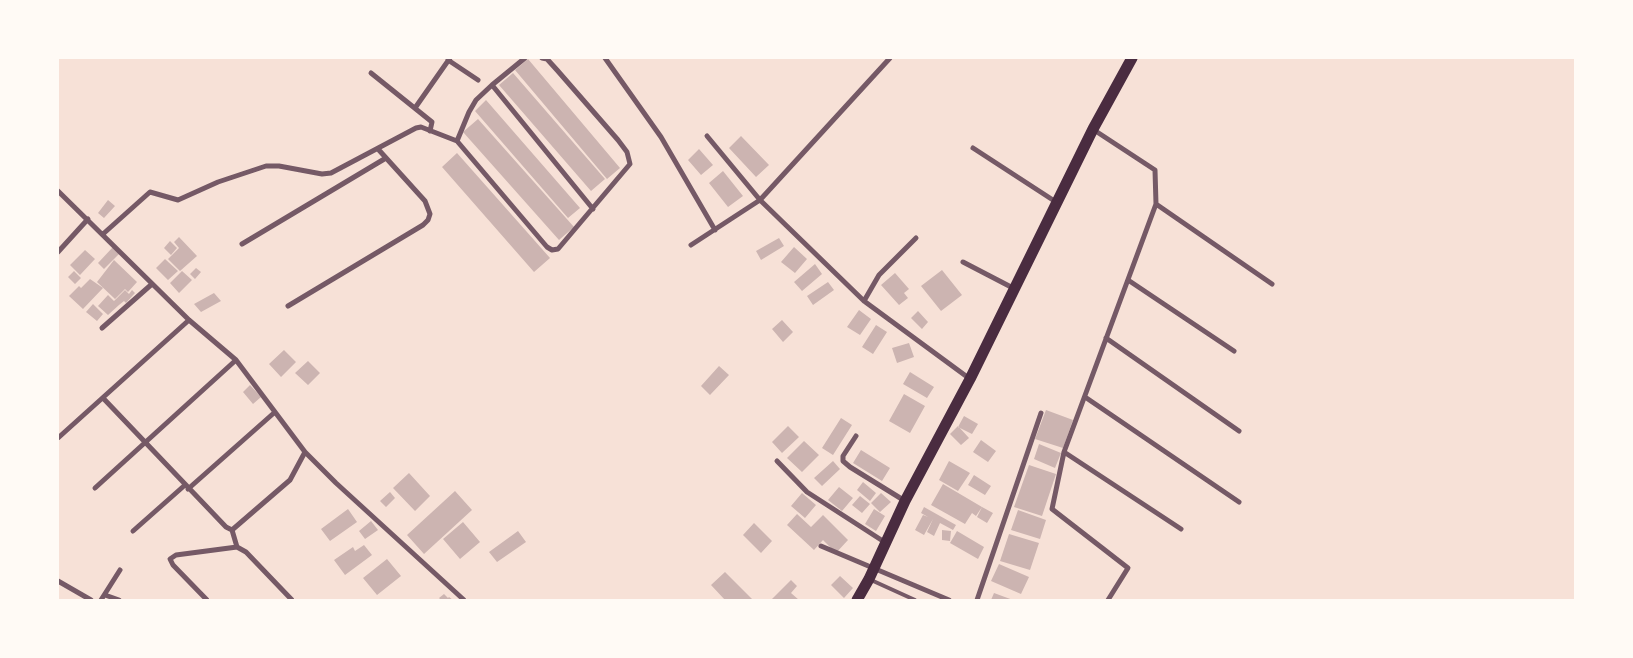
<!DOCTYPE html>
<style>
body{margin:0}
#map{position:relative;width:1633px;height:658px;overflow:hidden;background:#f7e1d7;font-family:"Alegreya Sans",sans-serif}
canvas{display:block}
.frame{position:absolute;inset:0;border:59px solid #fffaf5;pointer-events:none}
</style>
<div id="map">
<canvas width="1633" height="658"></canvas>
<div class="frame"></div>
</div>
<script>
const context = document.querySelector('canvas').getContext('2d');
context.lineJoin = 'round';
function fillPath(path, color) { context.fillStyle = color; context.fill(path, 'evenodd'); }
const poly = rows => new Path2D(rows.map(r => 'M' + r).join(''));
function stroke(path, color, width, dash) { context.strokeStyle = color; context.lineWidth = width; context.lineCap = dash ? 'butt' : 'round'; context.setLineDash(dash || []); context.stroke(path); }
fillPath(poly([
 [528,59,620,168,607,179,515,70],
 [513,73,605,179,591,191,499,85],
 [486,100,580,208,568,218,475,111],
 [478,119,574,227,559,240,463,132],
 [741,136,769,165,756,177,729,148],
 [699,149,713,165,701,175,688,160],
 [457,153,550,258,534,272,442,167],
 [723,171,743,196,728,207,709,183],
 [108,200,115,206,104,218,98,213],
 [179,237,197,256,180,271,168,259,179,248,174,242],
 [779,238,784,246,761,260,756,251],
 [170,241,177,248,171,255,164,248],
 [113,247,120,253,104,269,98,263],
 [794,247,807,259,795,273,781,262],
 [85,250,95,259,80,275,70,265],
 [165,259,178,271,168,280,156,268],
 [114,260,137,282,128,292,125,289,115,299,97,282],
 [815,264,822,274,802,291,794,282],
 [196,268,201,272,195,279,190,274],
 [942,270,962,295,941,311,921,286],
 [74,271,81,278,75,284,68,277],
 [182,271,192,280,179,293,170,283],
 [895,273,909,289,904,293,908,298,899,305,881,285],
 [90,279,103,288,83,309,69,296,79,286,81,288],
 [828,282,834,290,813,305,807,296],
 [125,290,129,294,132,290,135,293,126,303,124,301,119,305,108,315,98,306,108,295,114,301],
 [214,293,221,301,201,312,194,304],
 [93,304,103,314,97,321,86,312],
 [859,310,871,319,860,335,847,327],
 [918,311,928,322,922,329,911,318],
 [782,320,793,332,783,342,772,329],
 [876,325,887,332,873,354,862,347],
 [909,343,914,357,897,363,892,348],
 [284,350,296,362,281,377,269,364],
 [308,361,320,373,308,385,295,373],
 [719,366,729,375,710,395,701,386],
 [910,372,934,387,927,398,903,384],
 [250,385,261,397,253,404,243,392],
 [904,394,925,406,910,433,889,421],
 [1046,410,1073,420,1063,448,1035,439],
 [964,416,978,424,972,434,958,427],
 [841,418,852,425,833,455,822,448],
 [788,426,799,437,782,453,772,442],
 [958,426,969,438,961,445,950,434],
 [981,440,996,451,988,462,973,452],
 [804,441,819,455,802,472,787,458],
 [1039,444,1061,453,1055,468,1034,459],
 [861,450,890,468,882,481,853,463],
 [833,461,840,469,822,486,814,478],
 [949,461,970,473,958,491,939,480],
 [1029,465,1056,474,1042,516,1014,507],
 [409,473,430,496,415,511,393,488],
 [974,475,991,486,985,495,968,485],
 [863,482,876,493,870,501,857,490],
 [943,484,982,507,976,516,972,513,965,524,931,505],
 [839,487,853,498,842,511,828,500],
 [455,491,472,510,424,554,407,535],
 [390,492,395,498,386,507,380,501],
 [802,493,816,505,805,518,791,506],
 [881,493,891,502,880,512,871,503],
 [860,496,870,504,862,513,852,505],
 [924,507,956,525,953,530,940,523,934,536,927,532,933,519,924,535,915,530,923,515,928,517,921,513],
 [982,507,993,513,987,523,977,517],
 [348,509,357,522,330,541,321,529],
 [874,509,885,516,876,531,865,524],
 [1018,510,1046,520,1040,539,1011,530],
 [797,514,811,527,823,515,848,540,836,553,823,540,814,550,787,525],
 [371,521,378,530,365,539,359,531],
 [463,522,480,542,460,559,443,539],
 [754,523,772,541,761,553,743,535],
 [942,530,951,531,950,541,942,540],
 [518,531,526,542,497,562,489,552],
 [957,531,984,547,978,559,950,543],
 [1009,534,1039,543,1030,570,1000,561],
 [364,545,372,555,345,575,334,560,353,547,355,551],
 [387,559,401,576,377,595,363,578],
 [999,564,1029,577,1021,594,991,581],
 [725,572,753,600,725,600,711,585],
 [840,576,853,588,844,598,831,585],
 [791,580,797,586,791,593,799,600,771,600],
 [994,593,1013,600,991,600],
 [444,594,448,598,449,597,453,600,441,600,439,598]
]), '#ccb4b1');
stroke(poly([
 [871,580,915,600]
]), '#755966', 4);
stroke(poly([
 [605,58,661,137,715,230],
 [890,58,760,200,864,301,970,379],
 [448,60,478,80],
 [371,73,432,122,430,131],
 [492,85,525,58],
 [415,108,450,58],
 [1094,130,1155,170,1156,204,1064,452,1052,509,1128,568,1108,600],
 [457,141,469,112,476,100,492,85,593,209],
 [973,148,1056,202],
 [58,191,189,320,236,360,305,452,336,483,464,600],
 [1156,204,1272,284],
 [103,234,150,192,178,200,218,182,266,166,279,166,322,174,331,173,416,128,421,127,457,141,547,247,552,250,558,249,630,164,627,152,618,140,557,70,547,59,542,58],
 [242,244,386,158],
 [691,245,760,200,707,136],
 [58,252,88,219],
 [963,262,1013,288],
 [1128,280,1234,351],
 [864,301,879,275,916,238],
 [288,306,423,225,428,220,430,214,425,201,378,149],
 [102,328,152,284],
 [1106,338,1239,431],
 [1085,397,1239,502],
 [103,398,226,527,232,530,237,547],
 [856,436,843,456,843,461,850,467,905,501],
 [58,438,189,320],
 [1064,452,1181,529],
 [777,461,807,492,886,543],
 [95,488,236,360],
 [188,489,275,412],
 [232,530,290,480,305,452],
 [133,531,185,485],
 [821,546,949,600],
 [58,581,91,600],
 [105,595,119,600],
 [101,600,120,570],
 [207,600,173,565,170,559,176,555,237,547,246,552,292,600],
 [977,600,1041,413]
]), '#755966', 5);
stroke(poly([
 [857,600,869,579,905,501,970,379,1093,129,1132,58]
]), '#4a2c40', 11);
</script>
